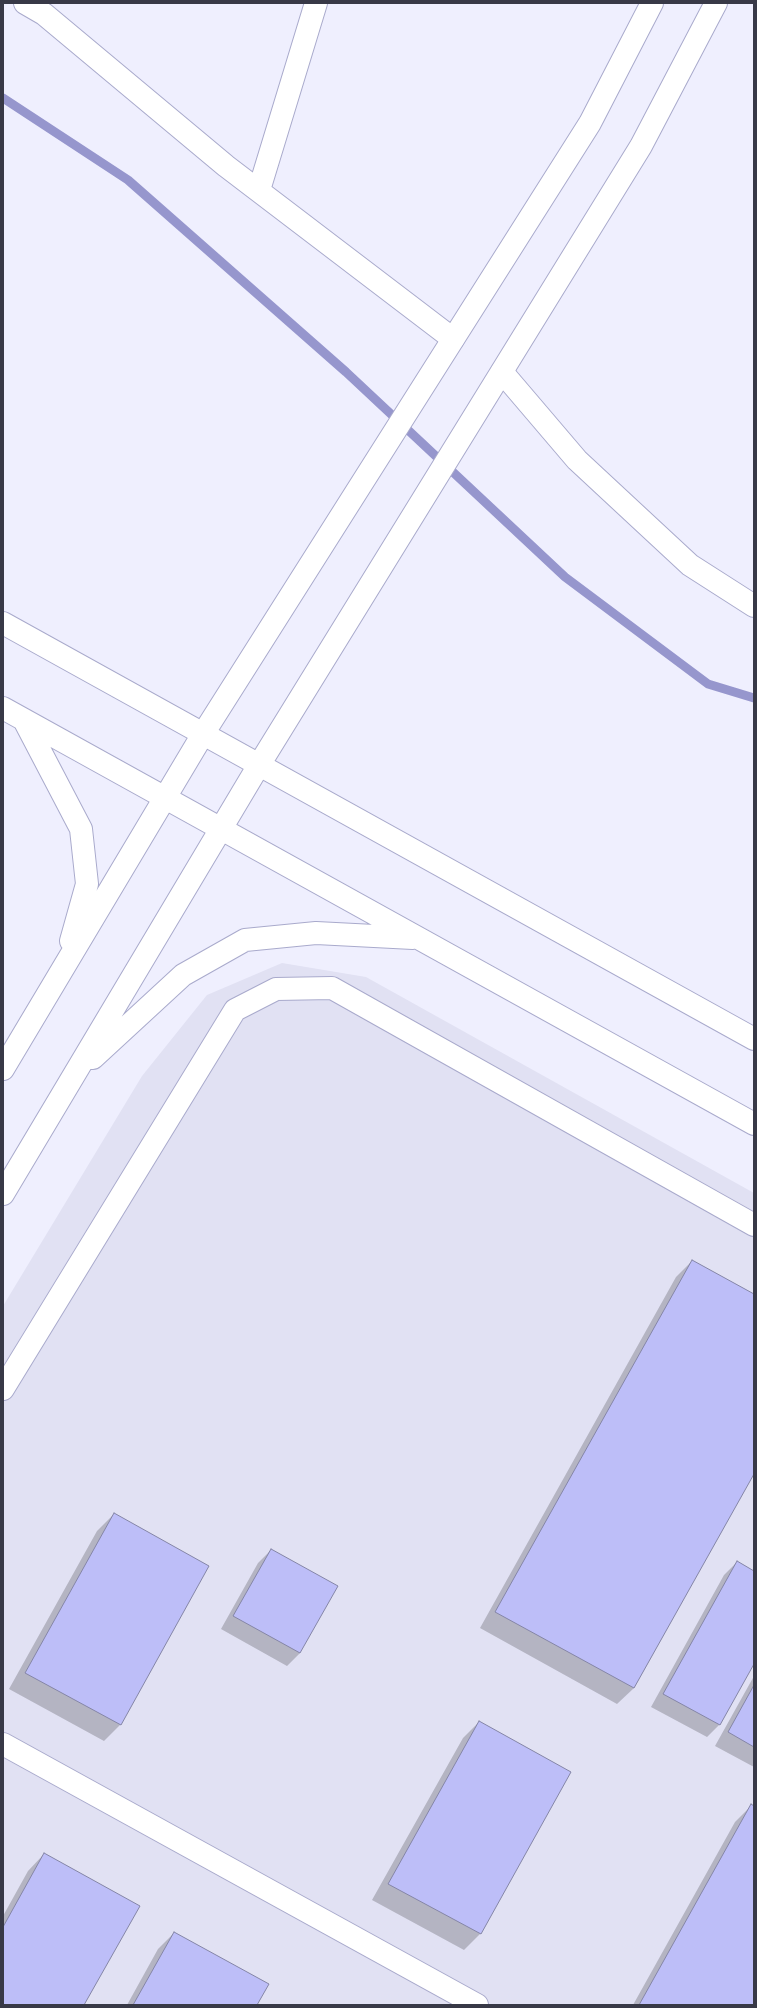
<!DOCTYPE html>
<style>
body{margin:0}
#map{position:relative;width:757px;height:2008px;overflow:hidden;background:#efeffe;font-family:"IBM Plex Serif",serif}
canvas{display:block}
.frame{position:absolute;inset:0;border:4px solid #383947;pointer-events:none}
</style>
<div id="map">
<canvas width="757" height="2008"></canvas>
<div class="frame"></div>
</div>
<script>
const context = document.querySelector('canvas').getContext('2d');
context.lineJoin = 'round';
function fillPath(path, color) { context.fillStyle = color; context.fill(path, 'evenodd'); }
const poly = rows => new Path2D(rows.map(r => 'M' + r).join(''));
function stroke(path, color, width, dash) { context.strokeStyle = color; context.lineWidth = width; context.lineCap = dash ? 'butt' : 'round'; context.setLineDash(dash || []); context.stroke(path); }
fillPath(poly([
 [282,963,366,977,754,1193,754,2005,3,2005,3,1306,142,1076,207,995]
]), '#e1e1f3');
fillPath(poly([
 [692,1261,754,1295,754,1472,634,1688,617,1704,480,1628,676,1277],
 [114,1514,208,1566,120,1725,104,1741,9,1689,97,1531],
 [271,1550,300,1653,287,1666,221,1629,258,1563],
 [737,1562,754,1572,754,1662,720,1724,707,1737,651,1707,724,1575],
 [754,1676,754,1767,715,1746],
 [479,1722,570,1772,480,1934,464,1950,372,1900,463,1738],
 [751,1806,754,1807,754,2005,633,2005,735,1822],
 [44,1854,83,2005,3,2005,3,1916,28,1871],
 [174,1933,256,2005,127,2005,158,1949]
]), '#0003');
stroke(poly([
 [3,98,128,180,346,372,565,577,708,684,754,698]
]), '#9696cd', 9);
const building = poly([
 [692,1260,754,1294,754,1474,634,1688,495,1612,692,1260],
 [114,1513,209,1566,121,1725,25,1673,114,1513],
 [271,1549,338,1586,300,1653,233,1616,271,1549],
 [737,1561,754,1571,754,1664,720,1725,663,1694,737,1561],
 [754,1685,754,1747,728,1732,754,1685],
 [479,1721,571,1772,481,1934,388,1884,479,1721],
 [751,1804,754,1806,754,2005,639,2005,751,1804],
 [44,1853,140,1906,84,2005,3,2005,3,1927,44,1853],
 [174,1932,269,1984,257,2005,133,2005,174,1932]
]);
fillPath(building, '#bdbef8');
stroke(building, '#8586a7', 1);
const street = poly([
 [25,3,44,14,226,166,453,339],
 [259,190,316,3],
 [502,372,577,460,648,526,690,565,754,606],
 [3,1389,235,1010,276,989,332,988,754,1225],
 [3,1744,477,2005]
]);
const secondary = poly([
 [3,623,754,1039],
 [3,708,754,1124],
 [24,720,81,829,87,884,71,941],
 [93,1058,183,975,245,940,316,933,413,938],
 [3,1069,203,734,590,123,652,3],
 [3,1194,259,765,641,146,716,3]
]);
stroke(street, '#a9aacc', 24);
stroke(secondary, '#a9aacc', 24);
stroke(street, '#fff', 22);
stroke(secondary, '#fff', 22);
</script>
